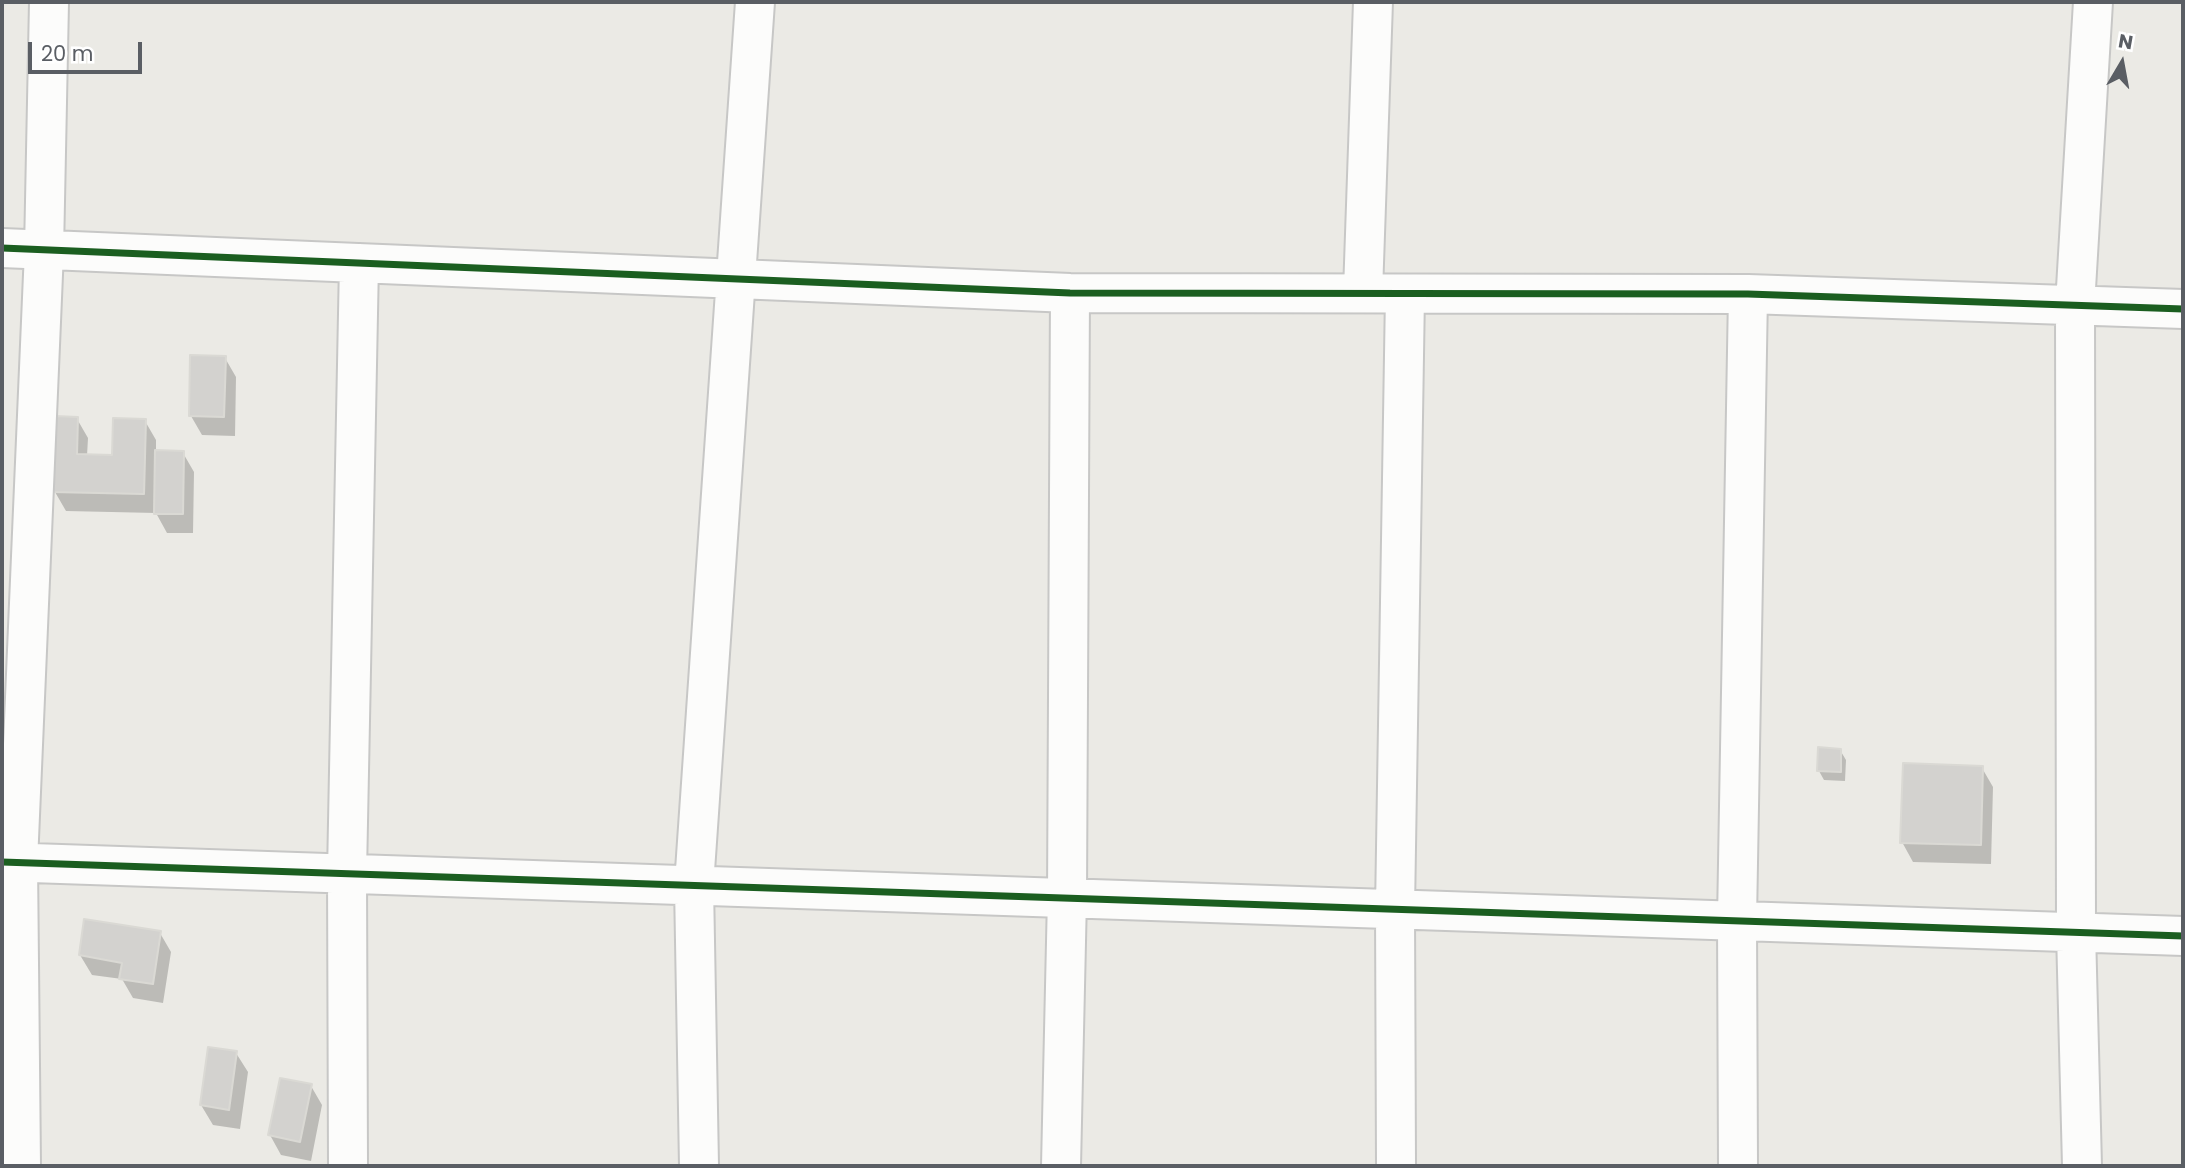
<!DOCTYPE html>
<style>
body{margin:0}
#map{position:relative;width:2185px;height:1168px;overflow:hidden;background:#ebeae5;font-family:Poppins,sans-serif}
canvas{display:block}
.frame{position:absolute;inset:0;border:4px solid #5a5e64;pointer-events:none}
.north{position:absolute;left:2087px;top:28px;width:70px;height:70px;-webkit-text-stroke:5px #fff;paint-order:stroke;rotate:10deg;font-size:19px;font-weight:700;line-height:28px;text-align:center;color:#5a5e64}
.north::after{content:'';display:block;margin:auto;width:24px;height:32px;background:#5a5e64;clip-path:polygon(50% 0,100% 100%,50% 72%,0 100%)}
.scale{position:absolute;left:28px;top:42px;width:114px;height:32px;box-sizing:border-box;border:4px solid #5a5e64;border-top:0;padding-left:9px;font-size:21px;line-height:24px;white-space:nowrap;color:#5a5e64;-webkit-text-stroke:5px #fff;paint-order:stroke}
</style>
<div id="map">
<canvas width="2185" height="1168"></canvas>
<div class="frame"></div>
<div class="north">N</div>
<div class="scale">20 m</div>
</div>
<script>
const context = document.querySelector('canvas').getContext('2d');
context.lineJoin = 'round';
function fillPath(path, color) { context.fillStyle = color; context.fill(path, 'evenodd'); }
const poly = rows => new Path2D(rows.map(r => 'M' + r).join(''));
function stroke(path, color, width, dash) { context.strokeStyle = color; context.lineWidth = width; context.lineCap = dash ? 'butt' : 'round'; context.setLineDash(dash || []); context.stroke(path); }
fillPath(poly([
 [225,358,236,377,235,436,202,435,191,416],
 [77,419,88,438,87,456,114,457,145,421,156,440,156,452,183,453,194,472,193,533,167,533,156,513,66,511,55,492],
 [1840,750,1846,760,1845,781,1824,780,1819,771],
 [1982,768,1993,787,1991,864,1913,862,1902,842],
 [160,933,171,952,163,1003,133,998,122,979,92,975,80,955],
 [236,1053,248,1072,240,1129,213,1125,201,1105],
 [311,1086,322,1105,311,1161,281,1155,270,1135]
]), '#0003');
const building = poly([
 [190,355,226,356,224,417,189,416,190,355],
 [55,416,78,417,77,454,112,455,113,418,146,419,144,494,53,492,55,416],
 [155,450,184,451,183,514,154,514,155,450],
 [1818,747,1841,749,1841,772,1817,771,1818,747],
 [1903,763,1983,766,1981,845,1900,843,1903,763],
 [84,919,161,931,153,984,119,979,122,963,79,955,84,919],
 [208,1047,237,1051,229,1110,200,1105,208,1047],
 [280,1078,312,1084,300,1142,268,1135,280,1078]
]);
fillPath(building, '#d3d2cf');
stroke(building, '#dad9d4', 2);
const minor = poly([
 [2,248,1070,293,1748,294,2183,309],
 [1363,292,1373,2],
 [2,862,2183,936],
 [21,1166,18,862,44,251,49,2],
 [348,1166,347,873,359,263],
 [699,1166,694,885,755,2],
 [1061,1166,1067,897,1070,293],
 [1396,1166,1395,909,1405,294],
 [1738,1166,1737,920,1748,294],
 [2082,1166,2076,932,2075,305,2093,2]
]);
stroke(minor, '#c7c7c6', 42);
stroke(minor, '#fcfcfb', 38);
stroke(poly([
 [2,248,1070,293,1748,294,2183,309],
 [2,862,2183,936]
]), '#1b5e20', 7);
</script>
